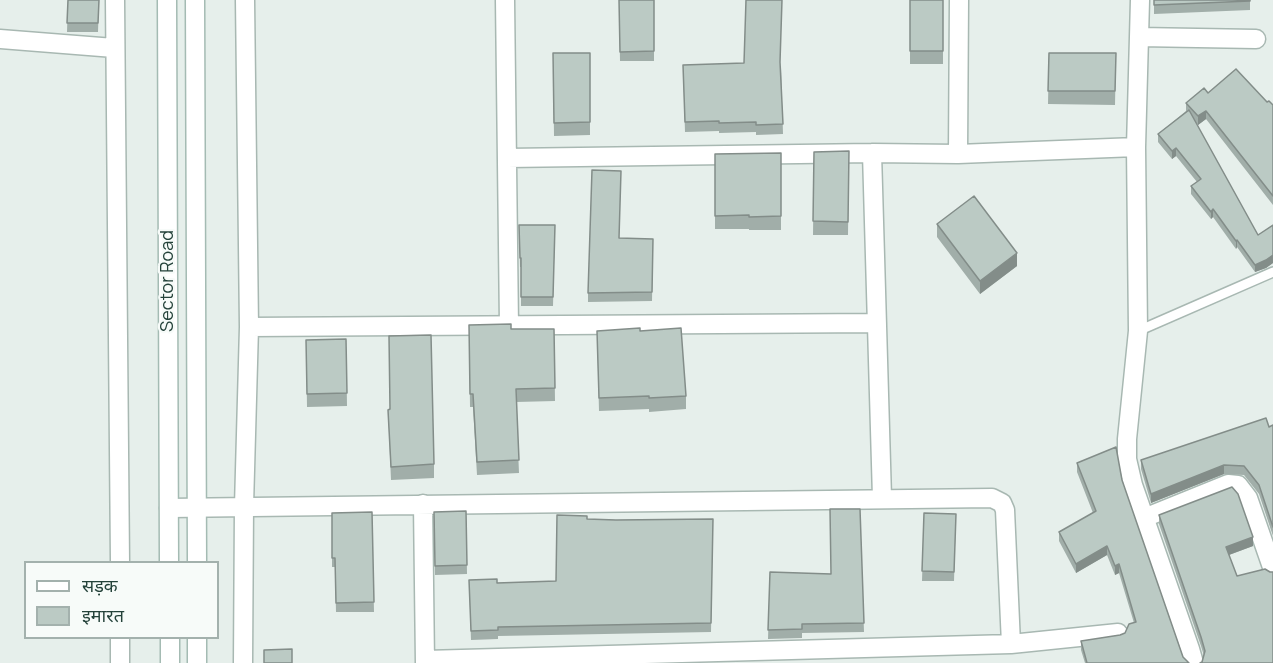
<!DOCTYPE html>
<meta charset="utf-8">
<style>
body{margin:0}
#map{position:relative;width:1273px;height:663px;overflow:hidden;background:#e6efeb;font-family:Manrope,"Noto Sans Devanagari",sans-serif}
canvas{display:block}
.legend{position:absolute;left:24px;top:561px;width:195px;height:78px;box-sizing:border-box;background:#f7fbf9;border:2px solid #a3b1ad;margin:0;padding:8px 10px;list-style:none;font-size:18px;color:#24423a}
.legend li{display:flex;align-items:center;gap:12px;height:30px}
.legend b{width:30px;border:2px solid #a3b1ad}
</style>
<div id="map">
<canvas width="1273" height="663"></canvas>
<ul class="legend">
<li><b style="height:8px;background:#fff"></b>सड़क</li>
<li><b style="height:16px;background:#bbcac4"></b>इमारत</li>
</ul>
</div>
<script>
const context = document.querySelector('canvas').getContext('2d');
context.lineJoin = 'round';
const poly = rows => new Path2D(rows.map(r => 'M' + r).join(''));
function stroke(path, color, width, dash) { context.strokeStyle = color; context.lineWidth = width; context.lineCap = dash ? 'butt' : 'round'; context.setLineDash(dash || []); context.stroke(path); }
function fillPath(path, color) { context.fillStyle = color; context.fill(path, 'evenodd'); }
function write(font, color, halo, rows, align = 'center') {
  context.font = font + ' Manrope,sans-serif'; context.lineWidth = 4.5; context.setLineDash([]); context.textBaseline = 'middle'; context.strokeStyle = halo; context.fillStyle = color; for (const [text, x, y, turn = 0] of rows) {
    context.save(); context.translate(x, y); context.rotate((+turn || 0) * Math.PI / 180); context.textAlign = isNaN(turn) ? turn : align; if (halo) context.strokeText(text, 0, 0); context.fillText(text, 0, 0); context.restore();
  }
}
const service = poly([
 [1138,331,1273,272]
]);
const minor = poly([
 [115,0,120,562],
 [505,0,509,326],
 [1140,0,1136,147,1138,331,1127,439,1127,459,1133,485,1190,649,1194,663],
 [1139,37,1256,39],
 [0,39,114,48],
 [872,153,882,498],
 [958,154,959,0],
 [507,158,872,153,958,154,1136,147],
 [249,327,877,323],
 [423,504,425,663],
 [169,508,992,498,1002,503,1005,510,1011,644],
 [1144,518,1228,484,1238,485,1248,498,1273,570],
 [120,638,120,663],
 [425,660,1011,644,1118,633],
 [243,663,244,506,249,327,245,0]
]);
const secondary = poly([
 [167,0,169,562],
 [195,0,197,562],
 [170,638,170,663],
 [197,638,197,663]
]);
stroke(service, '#a8b8b2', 12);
stroke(minor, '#a8b8b2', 21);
stroke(secondary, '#a4bbb3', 21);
stroke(service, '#fff', 9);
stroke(minor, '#fff', 18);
stroke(secondary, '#fff', 18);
fillPath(poly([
 [68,0,99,0,98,32,67,32],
 [619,0,654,0,654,61,620,61],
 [910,0,943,0,943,64,910,64],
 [1154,0,1250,0,1250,10,1154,14],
 [553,53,590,53,590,135,554,136],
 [1049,53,1116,53,1115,105,1048,104],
 [683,65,781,66,783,134,756,135,756,132,719,133,719,131,685,132],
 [1208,93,1267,102,1273,105,1273,205,1206,119,1198,125,1195,122,1258,235,1273,225,1273,263,1266,268,1255,272,1237,247,1236,249,1213,217,1211,219,1191,194,1191,186,1197,182,1176,156,1172,159,1158,142,1158,134,1186,111,1186,103],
 [849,151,848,235,813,235,814,152],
 [781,153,781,230,749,230,749,229,715,229,715,154],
 [937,224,1017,266,980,294,937,237],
 [519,225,555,225,553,306,521,306,521,267,520,267],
 [653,239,652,301,588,302,588,293],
 [469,325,511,329,554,329,555,401,516,402,519,473,477,475,473,407,470,407],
 [597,331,640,331,686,396,686,409,649,412,649,409,599,411],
 [346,339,347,406,307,407,306,340],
 [388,410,434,464,434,478,391,480],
 [1273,425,1273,536,1259,494,1244,475,1224,474,1151,503,1141,469,1141,460,1269,427],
 [1077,463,1122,480,1183,657,1189,663,1085,663,1081,650,1081,641,1120,635,1125,633,1134,623,1119,573,1115,575,1107,555,1076,573,1059,541,1059,532,1093,513,1077,472],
 [860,509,864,632,802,633,802,638,768,639,770,572,831,574],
 [466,511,467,574,435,575,434,512],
 [372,512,374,612,336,612,335,567,332,567,332,513],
 [924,513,956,514,954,581,922,581],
 [1159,515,1253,546,1229,555,1237,576,1270,572,1202,662,1204,656,1201,646,1159,524],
 [587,519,616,520,713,519,711,632,498,636,498,639,471,640,469,580,497,583,556,581]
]), '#a1aea9');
fillPath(poly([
 [1206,111,1206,119,1198,125,1198,116],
 [1176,148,1176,156,1172,159,1172,151],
 [1213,209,1213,217,1211,219,1211,212],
 [1237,240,1237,247,1236,249,1236,241],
 [1017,253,1017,266,980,294,980,281],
 [1273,255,1273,263,1266,268,1255,272,1255,265],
 [1224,465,1224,474,1151,503,1151,494],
 [1253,537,1253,546,1226,556,1226,547],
 [1107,546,1107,555,1076,573,1076,564],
 [1119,564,1119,573,1115,575,1115,566]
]), '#838d89');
const building = poly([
 [68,0,99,0,98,23,67,23,68,0],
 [619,0,654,0,654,51,620,52,619,0],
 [746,0,782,0,780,62,783,124,756,125,756,122,719,123,719,121,685,122,683,65,744,63,746,0],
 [910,0,943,0,943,51,910,51,910,0],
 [1154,0,1250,0,1250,1,1154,5,1154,0],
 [553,53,590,53,590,122,554,123,553,53],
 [1049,53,1116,53,1115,91,1048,91,1049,53],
 [1236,69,1267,102,1269,101,1273,105,1273,196,1206,111,1198,116,1186,103,1204,88,1208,93,1236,69],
 [1189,110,1258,235,1273,225,1273,255,1266,260,1255,265,1237,240,1236,241,1213,209,1211,212,1191,186,1201,179,1176,148,1172,151,1158,134,1189,110],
 [849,151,848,222,813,221,814,152,849,151],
 [781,153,781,216,749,217,749,215,715,216,715,154,781,153],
 [592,170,621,171,619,238,653,239,652,292,588,293,592,170],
 [974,196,1017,253,980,281,937,224,974,196],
 [519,225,555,225,553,297,521,297,521,258,520,258,519,225],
 [511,324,511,329,554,329,555,388,516,389,519,460,477,462,473,394,470,394,469,325,511,324],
 [640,328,640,331,681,328,686,396,649,398,649,396,599,398,597,331,640,328],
 [431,335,434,464,391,467,388,410,390,409,389,336,431,335],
 [346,339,347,393,307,394,306,340,346,339],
 [1266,418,1269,427,1273,425,1273,527,1259,485,1244,466,1224,465,1151,494,1141,460,1266,418],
 [1116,447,1122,480,1183,657,1189,663,1087,663,1081,641,1120,635,1125,633,1129,624,1136,622,1119,564,1115,566,1107,546,1076,564,1059,532,1096,511,1077,463,1116,447],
 [1232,487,1238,494,1253,537,1226,547,1237,576,1265,569,1270,572,1273,572,1273,663,1200,663,1202,662,1205,651,1201,637,1159,515,1232,487],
 [830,509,860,509,864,623,802,624,802,629,768,630,770,572,831,574,830,509],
 [466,511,467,565,435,566,434,512,466,511],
 [372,512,374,602,336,603,335,558,332,558,332,513,372,512],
 [924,513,956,514,954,572,922,571,924,513],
 [557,515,587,516,587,519,616,520,713,519,711,623,498,627,498,630,471,631,469,580,497,579,497,583,556,581,557,515],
 [292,649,292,663,264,663,264,650,292,649]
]);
fillPath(building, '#bbcac4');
stroke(building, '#838d89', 1.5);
write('18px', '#24423a', '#f7fbf9', [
 ["Sector Road",168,281,-90]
]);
</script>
